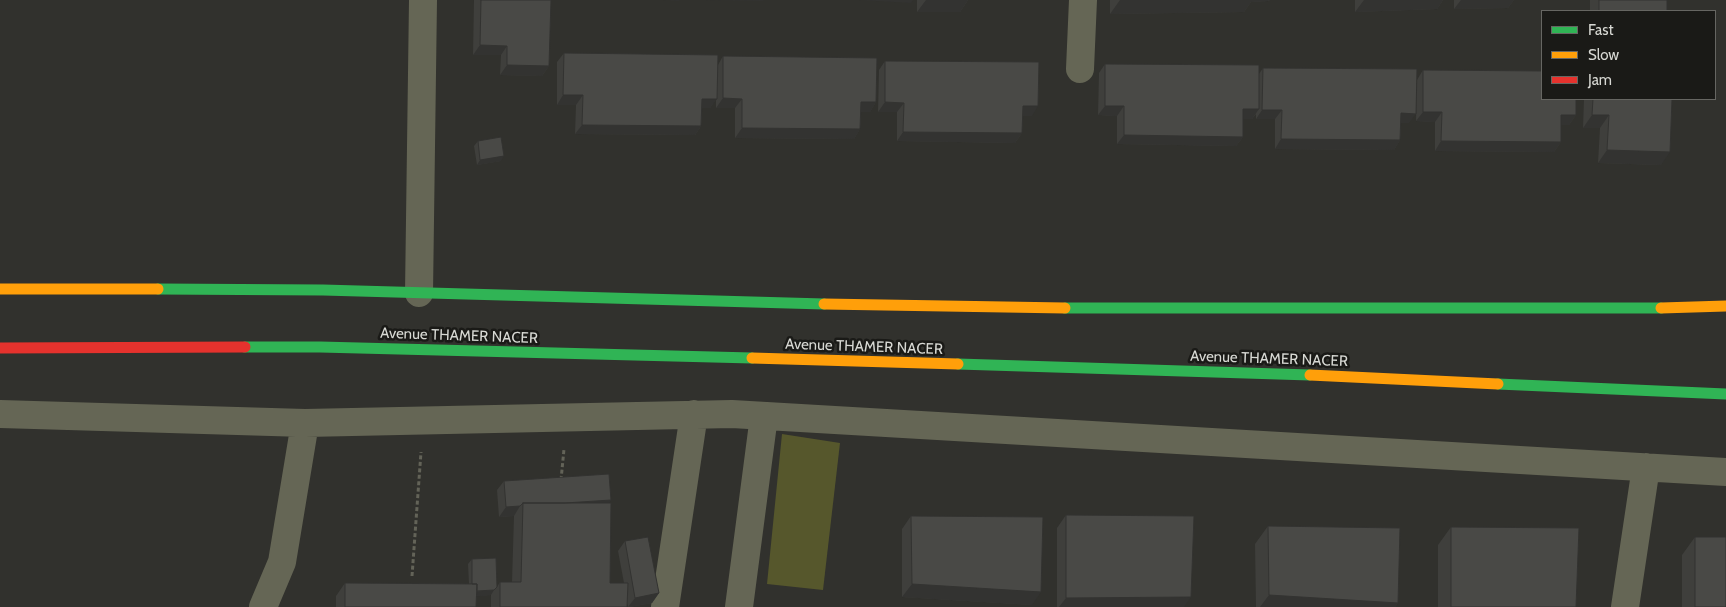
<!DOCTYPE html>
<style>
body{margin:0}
#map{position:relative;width:1726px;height:607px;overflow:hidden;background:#31312d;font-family:Cabin,sans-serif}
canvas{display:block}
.legend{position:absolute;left:1541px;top:10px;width:175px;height:90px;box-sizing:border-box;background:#1a1a17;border:1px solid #666662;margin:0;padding:6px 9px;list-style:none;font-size:15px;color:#d7d8d3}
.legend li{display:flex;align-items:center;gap:10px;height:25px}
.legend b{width:25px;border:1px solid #666662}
</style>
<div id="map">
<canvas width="1726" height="607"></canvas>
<ul class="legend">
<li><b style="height:6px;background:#30b455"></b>Fast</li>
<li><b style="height:6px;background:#ff9f0a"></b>Slow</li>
<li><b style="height:6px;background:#e5322d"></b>Jam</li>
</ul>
</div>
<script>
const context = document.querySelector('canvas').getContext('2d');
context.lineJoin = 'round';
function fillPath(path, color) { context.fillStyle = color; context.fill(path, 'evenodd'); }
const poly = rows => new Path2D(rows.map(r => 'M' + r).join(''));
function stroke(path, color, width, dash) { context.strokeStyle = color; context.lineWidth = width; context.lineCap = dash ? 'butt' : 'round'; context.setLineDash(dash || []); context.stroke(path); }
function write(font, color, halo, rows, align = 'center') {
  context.font = font + ' Cabin,sans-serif'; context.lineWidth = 5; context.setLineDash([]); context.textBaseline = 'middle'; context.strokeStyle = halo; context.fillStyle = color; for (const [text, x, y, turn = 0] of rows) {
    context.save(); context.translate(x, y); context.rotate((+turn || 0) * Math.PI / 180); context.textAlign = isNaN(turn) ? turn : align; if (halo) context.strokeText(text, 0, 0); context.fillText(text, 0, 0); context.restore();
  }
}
fillPath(poly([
 [782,434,840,443,823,590,767,584]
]), '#56572c');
stroke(poly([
 [561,480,564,449],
 [412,576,421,452]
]), '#636358', 3, [4, 2.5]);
stroke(poly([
 [1080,69,1083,0],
 [419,293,423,0],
 [0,414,305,423,732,414,1726,472],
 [263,607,282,562,305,423],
 [665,607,694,414],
 [739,607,764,416],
 [1625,607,1646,467]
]), '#656655', 28);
stroke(poly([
 [158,289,323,290,824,304],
 [1065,308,1661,308],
 [245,347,320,347,752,358],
 [958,364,1310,375],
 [1498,384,1726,394]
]), '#30b455', 11);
stroke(poly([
 [0,289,158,289],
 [824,304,1065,308],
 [1661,308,1726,306],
 [752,358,958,364],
 [1310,375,1498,384]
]), '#ff9f0a', 11);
stroke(poly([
 [0,348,245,347]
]), '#e5322d', 11);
fillPath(poly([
 [474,0,551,0,549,66,542,76,500,75,501,55,473,55],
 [917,0,968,0,960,12,917,12],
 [1110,0,1270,0,1268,1,1251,2,1244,12,1110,14],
 [1355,0,1443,0,1437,9,1355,12],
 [1454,0,1514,0,1508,8,1454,9],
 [1590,0,1667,0,1667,11,1590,11],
 [564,53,718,65,723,56,876,102,870,112,861,112,860,129,854,139,735,138,735,108,716,108,716,99,710,108,702,108,701,126,695,135,575,134,576,105,557,105,557,62],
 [885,61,1032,116,1022,116,1022,133,1015,143,897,141,897,112,878,112,879,70],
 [1105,64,1259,74,1263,68,1409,123,1401,123,1400,140,1394,150,1275,149,1275,119,1256,119,1256,114,1252,119,1243,119,1243,137,1236,146,1117,144,1117,116,1098,115,1099,73],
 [1423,70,1576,115,1569,125,1561,125,1561,142,1554,152,1435,151,1435,122,1416,121,1417,80],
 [1584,99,1672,99,1661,165,1598,163,1600,128,1583,128],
 [478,141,501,161,477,165,474,146],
 [504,481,611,500,608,503,610,583,624,583,618,551,625,541,659,593,652,603,629,607,628,607,628,603,627,607,491,607,491,595,476,596,476,607,336,607,336,596,345,583,469,584,468,564,472,559,497,587,500,582,512,582,514,516,499,517,497,490],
 [1066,515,1184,607,1057,607,1057,528],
 [911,516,1032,605,902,597,902,529],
 [1268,526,1398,603,1395,607,1256,607,1255,544],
 [1451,527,1576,607,1438,607,1438,545],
 [1695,537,1726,607,1682,607,1682,555]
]), '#3f3f3c');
fillPath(poly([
 [663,0,680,0,679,1],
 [705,0,764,0,763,1],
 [859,0,913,0,911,3],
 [926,0,968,0,960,12,917,12],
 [1120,0,1270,0,1268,1,1251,2,1244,12,1110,14],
 [1364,0,1443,0,1437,9,1355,12],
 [1461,0,1514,0,1508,8,1454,9],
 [480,45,507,46,501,55,473,55],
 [507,65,549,66,542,76,500,75],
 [563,95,583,95,576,105,557,105],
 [723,98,742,99,735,108,716,108],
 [702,99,717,99,710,108,695,108],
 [861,102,876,102,870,112,854,112],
 [885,102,904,103,897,112,878,112],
 [1023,106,1038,106,1032,116,1016,116],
 [1105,106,1124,106,1117,116,1098,115],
 [1243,109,1259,109,1252,119,1236,119],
 [1262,110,1282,110,1275,119,1256,119],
 [1423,112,1442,112,1435,122,1416,121],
 [1401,113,1416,114,1409,123,1394,123],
 [1561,115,1576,115,1569,125,1554,125],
 [1592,115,1609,115,1600,128,1583,128],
 [582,125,701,126,695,135,575,134],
 [742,128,860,129,854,139,735,138],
 [903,132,1022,133,1015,143,897,141],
 [1124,135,1243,137,1236,146,1117,144],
 [1281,139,1400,140,1394,150,1275,149],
 [1441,141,1561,142,1554,152,1435,151],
 [1607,150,1670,152,1661,165,1598,163],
 [504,156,501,161,477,165,480,160],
 [611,500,604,510,523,506],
 [520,506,514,516,499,517,506,507],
 [912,584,1041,592,1032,605,902,597],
 [494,590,491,595,469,597,472,592],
 [659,593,652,603,628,607,635,598],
 [1269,595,1398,603,1395,607,1260,607],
 [1191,597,1184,607,1059,607,1066,598]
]), '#333331');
const building = poly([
 [481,0,551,0,549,66,507,65,507,46,480,45,481,0],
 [1599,0,1667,0,1667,11,1599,11,1599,0],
 [564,53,718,55,717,99,702,99,701,126,582,125,583,95,563,95,564,53],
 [723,56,877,58,876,102,861,102,860,129,742,128,742,99,723,98,723,56],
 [885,61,1039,62,1038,106,1023,106,1022,133,903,132,904,103,885,102,885,61],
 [1105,64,1259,65,1259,109,1243,109,1243,137,1124,135,1124,106,1105,106,1105,64],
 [1263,68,1417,69,1416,114,1401,113,1400,140,1281,139,1282,110,1262,110,1263,68],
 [1423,70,1542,71,1542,99,1576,99,1576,115,1561,115,1561,142,1441,141,1442,112,1423,112,1423,70],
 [1593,99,1672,99,1670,152,1607,150,1609,115,1592,115,1593,99],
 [501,137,504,156,480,160,478,141,501,137],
 [609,474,611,500,565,503,523,503,520,506,506,507,504,481,609,474],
 [523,503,611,503,610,583,628,583,627,607,500,607,500,582,521,582,523,503],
 [1066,515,1194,516,1191,597,1066,598,1066,515],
 [911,516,1043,517,1041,592,912,584,911,516],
 [1268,526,1400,528,1398,603,1269,595,1268,526],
 [1451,527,1579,528,1576,607,1451,607,1451,527],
 [648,537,659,593,635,598,625,541,648,537],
 [1695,537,1726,537,1726,607,1695,607,1695,537],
 [496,558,497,587,494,590,477,591,477,584,472,584,472,559,496,558],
 [345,583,477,584,476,607,345,607,345,583]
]);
fillPath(building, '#494946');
stroke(building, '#333331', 1);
write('15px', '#d7d8d3', '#1a1a17', [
 ["Avenue THAMER NACER",459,336,2],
 ["Avenue THAMER NACER",864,347,2],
 ["Avenue THAMER NACER",1269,359,2]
]);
</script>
